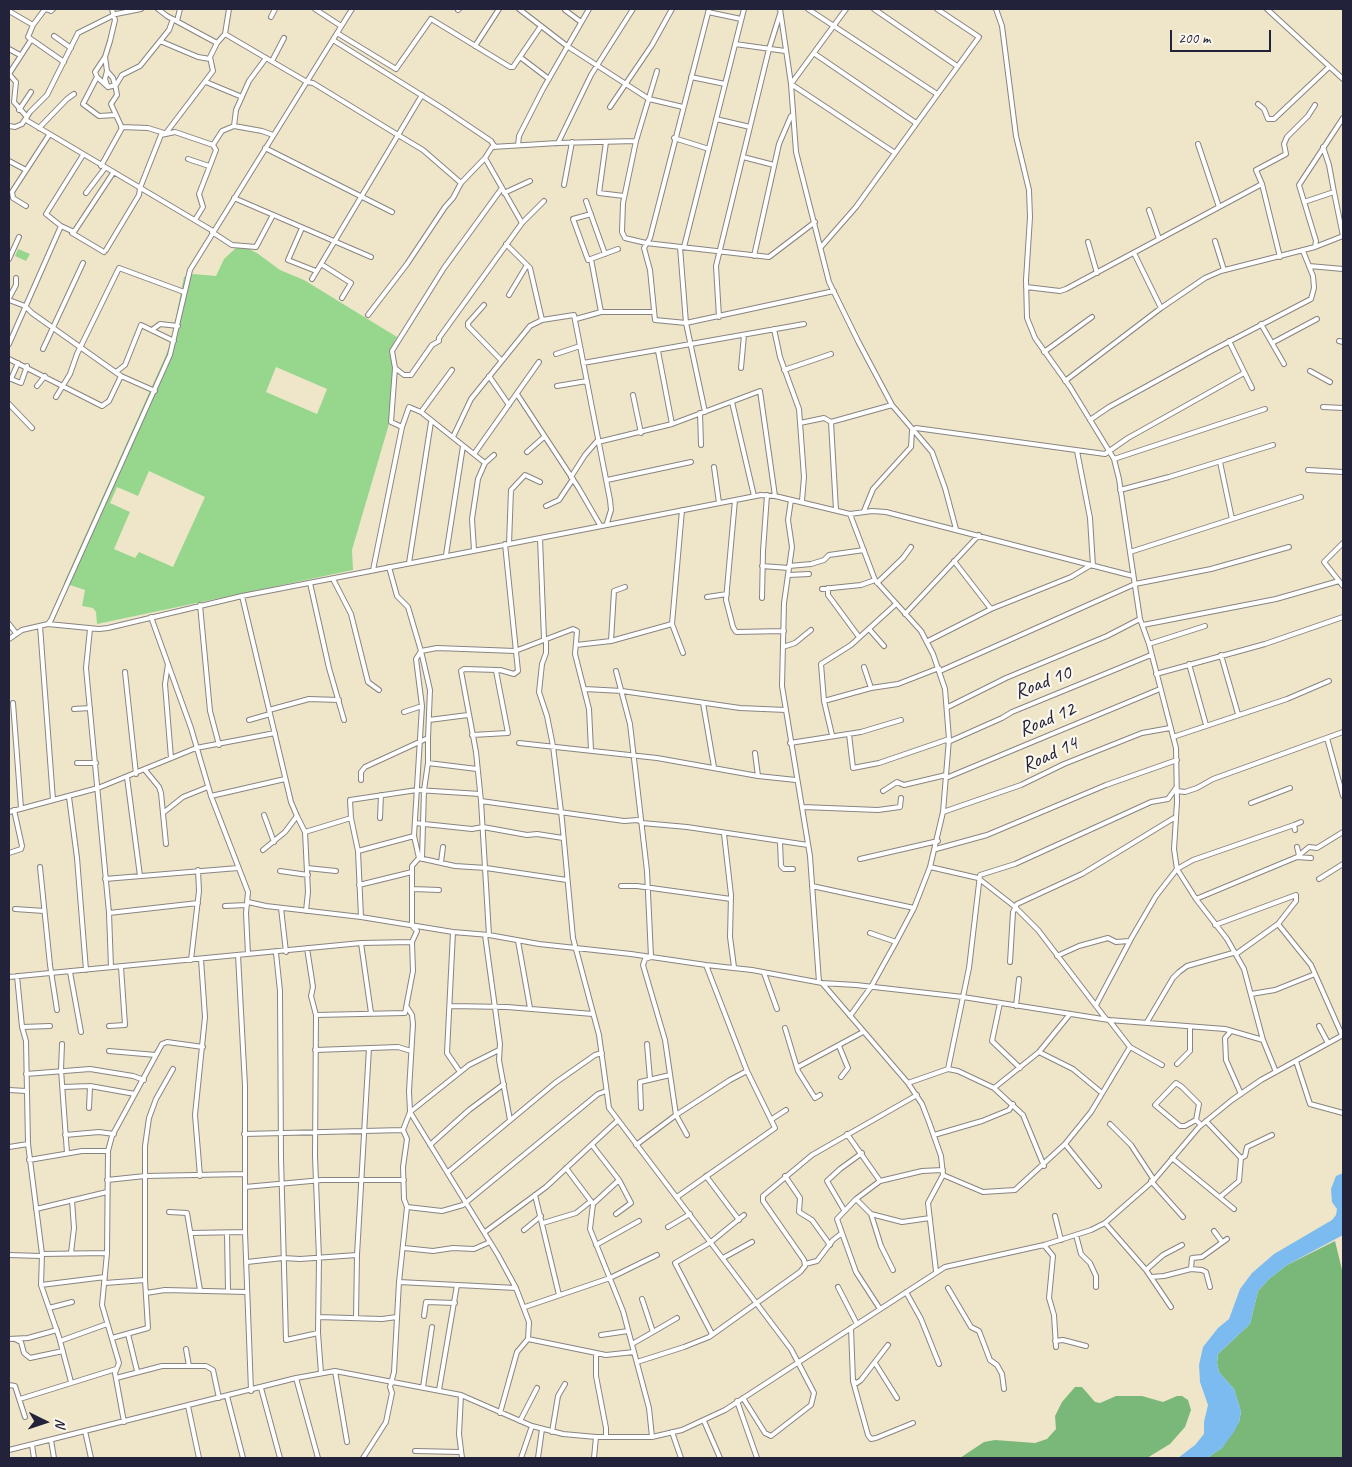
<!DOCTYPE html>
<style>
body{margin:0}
#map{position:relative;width:1352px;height:1467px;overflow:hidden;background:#efe6c9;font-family:Caveat,sans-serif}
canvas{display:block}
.frame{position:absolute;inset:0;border:10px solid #22223b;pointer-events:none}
.north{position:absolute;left:20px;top:1397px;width:50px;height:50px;-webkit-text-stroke:4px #fbf7ec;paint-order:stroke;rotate:94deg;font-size:14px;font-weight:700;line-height:20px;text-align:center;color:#22223b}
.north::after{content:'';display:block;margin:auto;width:18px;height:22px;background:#22223b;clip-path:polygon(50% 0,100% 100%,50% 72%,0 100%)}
.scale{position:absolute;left:1170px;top:30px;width:101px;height:22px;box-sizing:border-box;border:2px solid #22223b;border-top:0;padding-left:6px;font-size:15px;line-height:18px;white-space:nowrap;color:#22223b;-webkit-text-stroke:4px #fbf7ec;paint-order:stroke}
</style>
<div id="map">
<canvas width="1352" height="1467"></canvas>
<div class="frame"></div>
<div class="north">N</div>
<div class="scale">200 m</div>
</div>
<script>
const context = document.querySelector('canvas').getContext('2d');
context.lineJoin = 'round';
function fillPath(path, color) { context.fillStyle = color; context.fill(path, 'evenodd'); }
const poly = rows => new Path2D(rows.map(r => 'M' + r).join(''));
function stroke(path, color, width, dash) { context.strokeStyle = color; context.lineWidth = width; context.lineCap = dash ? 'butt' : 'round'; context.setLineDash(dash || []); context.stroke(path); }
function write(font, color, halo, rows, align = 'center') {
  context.font = font + ' Caveat,sans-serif'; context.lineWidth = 4.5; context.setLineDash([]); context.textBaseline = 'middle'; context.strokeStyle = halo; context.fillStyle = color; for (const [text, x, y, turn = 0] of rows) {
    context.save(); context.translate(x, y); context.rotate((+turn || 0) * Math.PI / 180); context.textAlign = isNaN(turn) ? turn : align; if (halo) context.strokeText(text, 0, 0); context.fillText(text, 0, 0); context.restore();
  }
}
fillPath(poly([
 [237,247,247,248,257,253,280,270,304,280,397,337,389,352,393,364,389,424,352,550,353,570,97,624,96,612,93,608,82,606,85,590,64,583,166,355,172,338,184,277,193,274,216,276,224,259],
 [276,367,327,389,317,414,266,392],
 [149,471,205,497,173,567,139,552,135,558,114,549,130,512,110,503,117,487,138,496],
 [18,249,30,254,26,261,15,256]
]), '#97d78d');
fillPath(poly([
 [1335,1241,1343,1274,1343,1458,1207,1458,1222,1448,1239,1422,1241,1412,1234,1389,1219,1372,1217,1363,1218,1354,1250,1324,1258,1291,1269,1279,1287,1265],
 [1075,1387,1082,1387,1095,1402,1100,1403,1116,1396,1142,1396,1163,1402,1177,1396,1182,1396,1188,1400,1191,1410,1185,1427,1170,1444,1147,1458,960,1458,984,1442,995,1440,1035,1443,1047,1439,1056,1429,1055,1416,1062,1402]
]), '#79b878');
fillPath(poly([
 [1343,1173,1343,1235,1287,1265,1269,1279,1258,1291,1250,1324,1218,1354,1217,1363,1219,1372,1234,1389,1241,1412,1239,1422,1234,1432,1222,1448,1207,1458,1178,1458,1195,1445,1204,1434,1204,1422,1208,1405,1200,1382,1199,1365,1203,1347,1218,1328,1229,1319,1240,1289,1252,1273,1274,1254,1332,1220,1336,1215,1337,1209,1332,1202,1331,1189,1336,1176]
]), '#7cbbf0');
const minor = poly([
 [45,9,33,25,28,37,64,62],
 [46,9,51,11,53,9],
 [158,9,167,16,217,43,225,34,307,82,313,83,398,135],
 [315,9,341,26],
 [519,9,567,46,649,99,683,107],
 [709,9,650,238,644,248,650,270,655,320,686,323,834,291],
 [780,9,791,84,796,152,829,282,858,341,892,405,932,452,945,488,956,529],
 [808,9,937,94],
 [846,9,791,84,895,153],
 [874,9,957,66],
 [996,9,1002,26,1016,136,1029,190,1030,217,1026,280,1027,318,1035,338,1070,387,1114,459,1119,479,1140,619,1149,644,1176,748,1177,802,1174,849,1177,869,1196,899,1227,939,1244,969,1263,1040,1276,1072],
 [1267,9,1343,79],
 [458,10,459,9],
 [565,10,581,22],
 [9,11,33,25],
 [708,12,741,19],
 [271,17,275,9],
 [177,21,180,9],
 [337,33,396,69,431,19,510,67,513,67,541,26],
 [225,34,229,9],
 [54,36,71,48],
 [333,40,442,108,491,141,495,147],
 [160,41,198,57,210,59],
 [735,44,785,51],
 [475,46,499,9],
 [9,49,20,55],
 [815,54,916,123],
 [520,57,549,79],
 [272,61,284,38],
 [107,71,105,79,107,85],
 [657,71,636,141,623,203,622,232,625,238,646,243,769,257,815,222],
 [97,77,83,104,99,116,115,115],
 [691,77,725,84],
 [206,82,242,97],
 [108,87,116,85,122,75,140,66,169,30,173,19],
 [108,87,97,77,95,72,105,57,110,41,115,20,112,9],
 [1258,104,1264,109,1268,119,1274,119,1329,67],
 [610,107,652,45,672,9],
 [19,110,31,92],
 [27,117,14,102,16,82,9,74,31,40],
 [716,119,750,127],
 [26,120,213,231],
 [9,126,15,127,22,124,30,112,47,95,78,33,116,14,141,9],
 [234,126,236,110,249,81,266,58],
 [121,127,148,128,164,133],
 [39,128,67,99,74,94],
 [166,133,213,71,210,57,217,43],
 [398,135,423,150,461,183],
 [674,138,709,149],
 [606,142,599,193,624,196],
 [558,143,591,75,633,9],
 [1198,144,1219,207],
 [213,145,222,131,234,126,262,131,273,135],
 [518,145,519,136,543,89,589,9],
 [1323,147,1329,165,1334,192],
 [265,148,392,212],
 [83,155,46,214,61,226,74,232,113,173],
 [743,157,774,165],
 [188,159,209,166],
 [9,161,26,170],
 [101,166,122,128,111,104,117,95,116,89,113,78,107,71,105,57],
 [1262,184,1256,170,1286,154,1284,144,1287,137,1308,116,1315,105],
 [564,185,572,142],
 [86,193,105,168],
 [504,193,530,181],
 [234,198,371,257],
 [586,201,605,254],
 [1304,202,1334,192,1343,236],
 [26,206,13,198,12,192,49,135],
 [1149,210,1159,239],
 [591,214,573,219,588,260,618,249],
 [195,220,203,207,199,194,216,150,213,145],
 [522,223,485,158,492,147,558,143,636,141],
 [302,228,288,260,316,271],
 [212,232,232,245,256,247,273,215],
 [72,233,104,252],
 [1215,241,1224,270],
 [1088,242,1097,273],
 [506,244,530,268,542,320],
 [680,247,686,323,705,412],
 [684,247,744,9],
 [821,247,856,207,979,37,937,9],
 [1315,247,1343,236],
 [106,250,139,195,140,188,161,135,175,132,213,145],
 [1134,253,1161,308],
 [754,256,779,144,791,116],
 [9,259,19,237],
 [591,259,601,312],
 [321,264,351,283,342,298],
 [1309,266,1343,269],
 [312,279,422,95],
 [1026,287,1060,291,1066,289,1262,184,1280,257],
 [509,295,527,265],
 [9,298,16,285,16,278],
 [9,300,25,306,32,313,121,376,155,391],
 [484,305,468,323,468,326,501,360],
 [368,315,407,264,445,207,453,198,461,183,485,158],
 [719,317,716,266,769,49,780,14],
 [576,319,601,312,654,312],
 [1261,324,1284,364],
 [774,329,780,357,799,409,804,477,802,501],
 [152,330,160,324,178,326],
 [1229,341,1252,388],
 [1339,341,1343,342],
 [1272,343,1317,319],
 [9,344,61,226],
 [43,349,83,263],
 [658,351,672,424],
 [1044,352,1092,317],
 [556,354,580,346],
 [9,359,102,406,109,401,121,376],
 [18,363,11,379,21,383,27,366],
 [583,363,804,324],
 [395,368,404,375,411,375,432,345,439,341,439,338,522,223,544,201],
 [741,368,744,335],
 [784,370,831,354],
 [1310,371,1330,382],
 [116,372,125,365,141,325,174,341],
 [489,376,509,405],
 [1065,381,1161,308,1205,278,1221,271,1315,247,1316,241,1299,185,1343,118],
 [37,386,45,376],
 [557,386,587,381],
 [517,394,578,487,600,525],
 [633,395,641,433],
 [56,397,70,374,77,354,119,268,184,292],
 [732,402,754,496],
 [9,404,32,428],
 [1323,407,1343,408],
 [421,412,452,370],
 [700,413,701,445],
 [1090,420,1109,407,1211,351,1311,299,1314,288,1313,276,1303,251],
 [831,422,836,510],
 [800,423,824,418,831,422,892,405],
 [402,427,391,422,395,368,392,351,444,268,502,188],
 [453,437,471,399,530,326,542,320,574,315,610,500,611,510,607,523],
 [598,442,672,424,760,391,775,496],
 [1077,451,1090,518,1093,566],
 [527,452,544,437],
 [474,454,539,362],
 [1114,459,1265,409],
 [1220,462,1232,519],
 [714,467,719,503],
 [1308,470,1343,472],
 [571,477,585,455,598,440],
 [607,480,691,462],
 [1120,490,1169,477,1273,445],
 [735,500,726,600,733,627,736,632,784,631],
 [791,500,788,520,792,547,784,603,782,686,810,856,819,982],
 [546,506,559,500,573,479],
 [682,510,672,624,683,653],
 [864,511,873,489,911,447,912,431,916,428,1105,454,1128,438,1244,373],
 [540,538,544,639,546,642,546,653,542,664,539,692,547,716,553,746,562,820,573,938,599,1035,609,1108,791,1349,814,1393,811,1405,771,1436,765,1433,743,1398],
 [1343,543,1324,562,1343,586],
 [509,544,511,490,525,475,540,482],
 [474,550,472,519,478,479,485,463,494,455],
 [1130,552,1301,497],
 [446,555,463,446],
 [954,561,991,609],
 [409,563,431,422],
 [762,566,789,568],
 [789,566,811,564,824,560,829,555,864,550],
 [373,570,402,427,409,407,421,412,485,463],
 [789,575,809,574],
 [333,579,351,614,368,682,379,690],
 [310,583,329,668,344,720],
 [877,583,903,558,911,547],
 [828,588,828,595,834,603,859,637],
 [822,589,861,585,875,580],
 [242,596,291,802,297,816,285,832,263,850],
 [707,597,727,594],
 [762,598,763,551,767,495],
 [200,605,210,711,219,745],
 [905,614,979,535],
 [151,617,191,728,211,796,248,892,246,913,248,954],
 [9,624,16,633],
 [48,624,99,629,108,628,242,596,761,495,775,496,850,514,872,511,886,512,1133,576],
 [1143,625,1276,599,1339,581],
 [40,626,53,800],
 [90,629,86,668,109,913,111,967],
 [869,629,884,646],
 [9,639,22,630,48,624,51,620,170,355,190,270,352,9],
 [611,641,614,591,625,587],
 [928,641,991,609,1071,577,1091,565],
 [1149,644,1205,626],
 [576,645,611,641,672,624],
 [783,647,795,643,811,630],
 [1221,655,1238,714],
 [168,664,165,684,171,758],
 [1189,664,1206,725],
 [864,667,871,688,898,684,939,668],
 [616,671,630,724,647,871,651,957,645,959,643,965,665,1040,676,1115,687,1135],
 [940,671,1135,584,1211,569,1289,547],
 [125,672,136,774],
 [1156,674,1265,644,1343,617],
 [585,689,622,691,740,708,786,710],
 [824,701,871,688],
 [13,703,21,808],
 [703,703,714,767],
 [948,707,1006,678,1107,636,1140,619],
 [74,709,90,708],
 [269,710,309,699,339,700],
 [404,712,422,706],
 [249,720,270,714],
 [429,720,468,715],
 [849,734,853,768,879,763,949,739],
 [472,735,508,733,496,671,500,670,514,674,518,671,505,544],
 [832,735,824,701,821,664,851,645,896,604],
 [1173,737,1287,699,1329,681],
 [1327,738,1343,796],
 [948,742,1002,718,1012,712,1151,655],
 [519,743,657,758,758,776,796,780],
 [790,743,861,732,901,720],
 [755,753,758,776],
 [77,763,96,763],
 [428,763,477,769],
 [145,770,159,787,161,793,166,844],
 [127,777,140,876],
 [946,778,1160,689],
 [361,780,361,772,365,767,428,738,430,690,421,651,437,648,515,651,573,629,577,631,575,654,589,709,591,750],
 [883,791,897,782,904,785,946,775],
 [1177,791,1185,792,1197,788,1213,779,1343,732],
 [211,796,285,779],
 [69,797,77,858,86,970],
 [481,801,624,821,638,820,642,823,687,827,808,845],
 [1251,803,1290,788],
 [803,807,878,810,900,807,901,798],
 [9,812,98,788,196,748,275,733],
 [943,812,1021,785,1064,764,1142,733,1170,728],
 [163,813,183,797,208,787],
 [264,815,274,842],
 [297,816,305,832,308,892,306,911],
 [380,818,381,795],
 [415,823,472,829,483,827,527,835,537,834,563,838],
 [1295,830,1294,825,1301,822],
 [305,832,351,818],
 [724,834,731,895,730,937,734,967],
 [780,842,781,866,784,869,793,869],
 [1297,847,1299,855],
 [936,849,987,835,1106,785,1177,760],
 [358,851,414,836],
 [9,853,21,849,22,846,14,810],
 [1297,857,1311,858],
 [419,858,455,866,486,868,567,880],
 [422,859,424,790,428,763,428,738],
 [860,859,938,841],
 [441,862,443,847],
 [40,867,50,965,57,1010],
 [930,867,978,878,1014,906,1038,930,1106,1019],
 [307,868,336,871],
 [280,871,308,875],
 [105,879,238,868],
 [1319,879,1343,864],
 [359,885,412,872],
 [621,886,637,886,731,899],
 [812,886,914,908],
 [413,889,439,890],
 [1196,899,1297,857,1309,847,1317,848,1343,832],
 [248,902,266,906,361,917,453,932,489,935,539,944,631,954,706,965,752,970,822,983,856,985,963,997,1109,1020,1225,1029,1263,1040],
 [225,906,247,905],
 [281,908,286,952],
 [15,909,44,911],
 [109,913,198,903],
 [361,917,358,851,351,818,350,800,417,790,480,794],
 [1278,924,1311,965,1342,1035],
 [1215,925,1296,895,1296,901,1278,924,1236,954],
 [453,932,447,1053,460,1072],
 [870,933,896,942],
 [485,935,500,1044,499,1060,510,1120],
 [489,935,481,801,476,752,461,671,464,669,497,670],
 [518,941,530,1008],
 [361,943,371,1013],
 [307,948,313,987,311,996,316,1015,315,1156,319,1258,318,1333,321,1373],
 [276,953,280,991,281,1158,286,1340,318,1333],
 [238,955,245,1086,245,1232,251,1391],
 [1057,956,1079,946,1108,938,1116,942,1129,941],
 [191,960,199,891,198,870],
 [1010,962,1013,912,1017,904,1082,874,1174,818],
 [70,972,81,1032],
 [764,973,777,1009],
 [17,976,22,1027,26,1041,28,1144,42,1254,41,1285,59,1337,71,1382],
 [9,977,361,943,412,942,417,931,412,926,412,866,419,858,414,836,422,706,416,659,421,651,408,607,397,596,389,567],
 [822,983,908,1083,922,1104,929,1122,941,1156,943,1175,928,1203,936,1271],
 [1251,994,1275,990,1315,974],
 [1000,1003,992,1041,1020,1068],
 [1096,1005,1132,937,1156,896,1177,869,1193,860,1294,825],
 [450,1006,507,1007,593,1014],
 [1016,1006,1019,979],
 [316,1015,405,1013,413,971,412,942],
 [850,1016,871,987,896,942,914,908,930,867,943,812,949,739,945,689,933,654,921,631,875,580,850,514],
 [1109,1020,1130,1047,1162,1065],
 [1147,1022,1173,978,1179,972,1187,966,1233,953],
 [109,1026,125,1025,121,967],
 [1319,1026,1328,1043],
 [22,1027,50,1026],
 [785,1028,798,1071,815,1098,820,1095],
 [1231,1031,1225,1038,1226,1060,1241,1094],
 [62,1044,61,1070,67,1153],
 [647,1044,650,1079],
 [839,1046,848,1068,841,1077],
 [315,1050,398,1047,411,1051],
 [499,1050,469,1065,410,1112,498,1255,516,1288,529,1322,528,1339,517,1352,500,1413],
 [109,1051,156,1055],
 [1039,1052,1073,1069,1102,1093],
 [1296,1061,1310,1104,1343,1113],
 [1177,1064,1190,1051,1190,1027],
 [798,1067,863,1032],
 [948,1069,969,968,980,875,1015,864,1151,802,1168,799,1176,788],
 [26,1074,90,1069,133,1076,144,1080],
 [908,1083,948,1069,958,1071,994,1088,1023,1115,1044,1166],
 [63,1087,90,1086,135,1094],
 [994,1088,1039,1052,1070,1014],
 [9,1090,26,1091],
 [89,1108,90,1086],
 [641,1108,640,1082,670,1075],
 [772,1119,786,1110],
 [1196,1120,1185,1126,1180,1126,1155,1105,1176,1083,1182,1087,1199,1104,1196,1120,1201,1125],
 [1206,1121,1241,1158],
 [1110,1124,1131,1145,1154,1180],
 [403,1130,410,1112,409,1091,413,1024,412,1015,407,1007],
 [244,1134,403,1130],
 [847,1134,880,1181],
 [65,1135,99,1132,114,1134],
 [934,1135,982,1121,1009,1110,1013,1104],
 [1065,1144,1099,1186],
 [430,1145,469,1110,504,1084],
 [592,1145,619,1180,631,1203,616,1214],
 [636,1145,676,1115,730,1080,747,1071],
 [9,1147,28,1144],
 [1172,1158,1234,1209],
 [29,1160,82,1151,108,1151],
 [566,1168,593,1204,590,1229,623,1311,649,1408,652,1437],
 [448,1172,555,1083,595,1055,602,1053],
 [943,1175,983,1192,1015,1190,1065,1144,1091,1112,1130,1047],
 [145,1176,145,1146,149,1118,156,1099,173,1069],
 [200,1176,195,1115,205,1017,201,959],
 [706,1176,739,1220],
 [785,1176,800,1198,799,1212,812,1220,830,1245],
 [107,1180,145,1176,245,1174],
 [1151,1181,1183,1217],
 [245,1187,322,1180,404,1180],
 [535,1195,559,1295],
 [677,1197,775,1128,747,1071,706,965],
 [1220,1197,1239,1181,1241,1158,1245,1156,1247,1147,1272,1135],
 [856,1199,871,1214,881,1246,893,1270],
 [593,1204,619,1180],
 [407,1207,442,1211,463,1205,598,1094,606,1091],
 [36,1209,107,1192],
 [844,1210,827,1181,840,1169,862,1153],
 [169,1212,187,1213,200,1290],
 [871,1214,902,1222,930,1218],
 [1055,1216,1061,1240],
 [543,1223,576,1213,591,1201],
 [1105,1223,1146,1270,1171,1307],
 [668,1227,690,1214],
 [524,1230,541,1216],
 [1214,1231,1222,1242],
 [485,1232,546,1187,617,1121],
 [191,1233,245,1232],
 [227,1233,228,1290],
 [1076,1235,1081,1254,1090,1263,1096,1276,1096,1287],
 [596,1245,639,1221],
 [1044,1245,1053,1256,1049,1298,1054,1315,1056,1347],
 [404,1248,433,1251,453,1248,474,1249,490,1242],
 [71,1253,74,1228,72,1200],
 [42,1254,107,1253],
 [9,1255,41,1256],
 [723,1258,752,1242],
 [247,1262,283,1258,300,1259,357,1255],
 [805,1264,817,1261,833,1240,842,1233],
 [1191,1269,1192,1258,1202,1257,1227,1239],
 [1146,1270,1163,1255,1182,1245],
 [1151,1277,1164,1276,1191,1269,1202,1270,1206,1272,1210,1287],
 [399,1282,516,1288],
 [105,1283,145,1280],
 [41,1285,105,1277],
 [838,1287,857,1324],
 [948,1288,971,1327,979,1331,990,1360,997,1365,1002,1374,1004,1389],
 [906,1292,921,1319,939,1364],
 [146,1293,165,1290,247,1292],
 [525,1307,610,1278,657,1255],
 [49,1308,72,1302],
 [880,1309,856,1272,837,1219,856,1199,880,1181,922,1171,943,1170],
 [424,1316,426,1302,455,1303],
 [318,1317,382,1319,397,1317],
 [356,1318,357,1255,369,1048],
 [851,1328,853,1381,868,1435,871,1439,876,1438,913,1423],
 [653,1332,677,1318],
 [128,1334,137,1371],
 [712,1334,675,1263,711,1242,744,1215],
 [601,1335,628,1331],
 [112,1338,148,1328,145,1280,145,1176],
 [9,1339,28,1338,57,1330],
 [15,1339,21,1342,24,1353,30,1358,63,1351],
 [528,1339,606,1355,634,1352],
 [60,1341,107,1324],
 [1055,1341,1063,1340,1086,1346],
 [632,1344,653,1332,642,1299],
 [186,1349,189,1366],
 [596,1353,596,1376,606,1428,606,1437],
 [637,1362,684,1347,709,1337,800,1272,805,1266,804,1260,763,1201,763,1196,812,1155,917,1095],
 [875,1363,897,1398],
 [335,1371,347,1442],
 [116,1378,162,1366,206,1366,213,1370,219,1398],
 [296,1378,318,1458],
 [853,1381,857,1383,861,1380,888,1345],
 [9,1385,15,1386,25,1417],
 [423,1387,432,1327],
 [261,1388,280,1458],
 [439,1390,457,1285],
 [461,1395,459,1434,462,1458],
 [227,1396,243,1458],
 [20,1399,116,1369],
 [737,1401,757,1458],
 [188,1406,199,1458],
 [520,1421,537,1388],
 [704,1421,720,1458],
 [124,1422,115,1373,119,1363,102,1305,107,1253,108,1151,112,1136,162,1044,167,1042,203,1047],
 [85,1431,91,1458],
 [552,1432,558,1396,565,1384],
 [672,1432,681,1458],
 [51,1440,54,1458],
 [32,1445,34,1458],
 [9,1450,296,1378,335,1371,461,1395,532,1426,563,1434,596,1437,652,1437,682,1430,725,1410,945,1267,1044,1245,1091,1230,1105,1223,1154,1180,1199,1127,1232,1100,1261,1080,1343,1035],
 [415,1451,460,1452],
 [363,1458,386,1422,392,1393,390,1387,394,1372,399,1282,407,1207,404,1199,403,1167,407,1139,403,1130],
 [521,1458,532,1426],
 [538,1458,542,1429],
 [594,1458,596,1437]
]);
stroke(minor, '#888482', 6);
stroke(minor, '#fff', 4);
write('21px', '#22223b', '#fbf7ec', [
 ["Road 10",1043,683,-21],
 ["Road 12",1047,720,-23],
 ["Road 14",1050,755,-25]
]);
</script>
